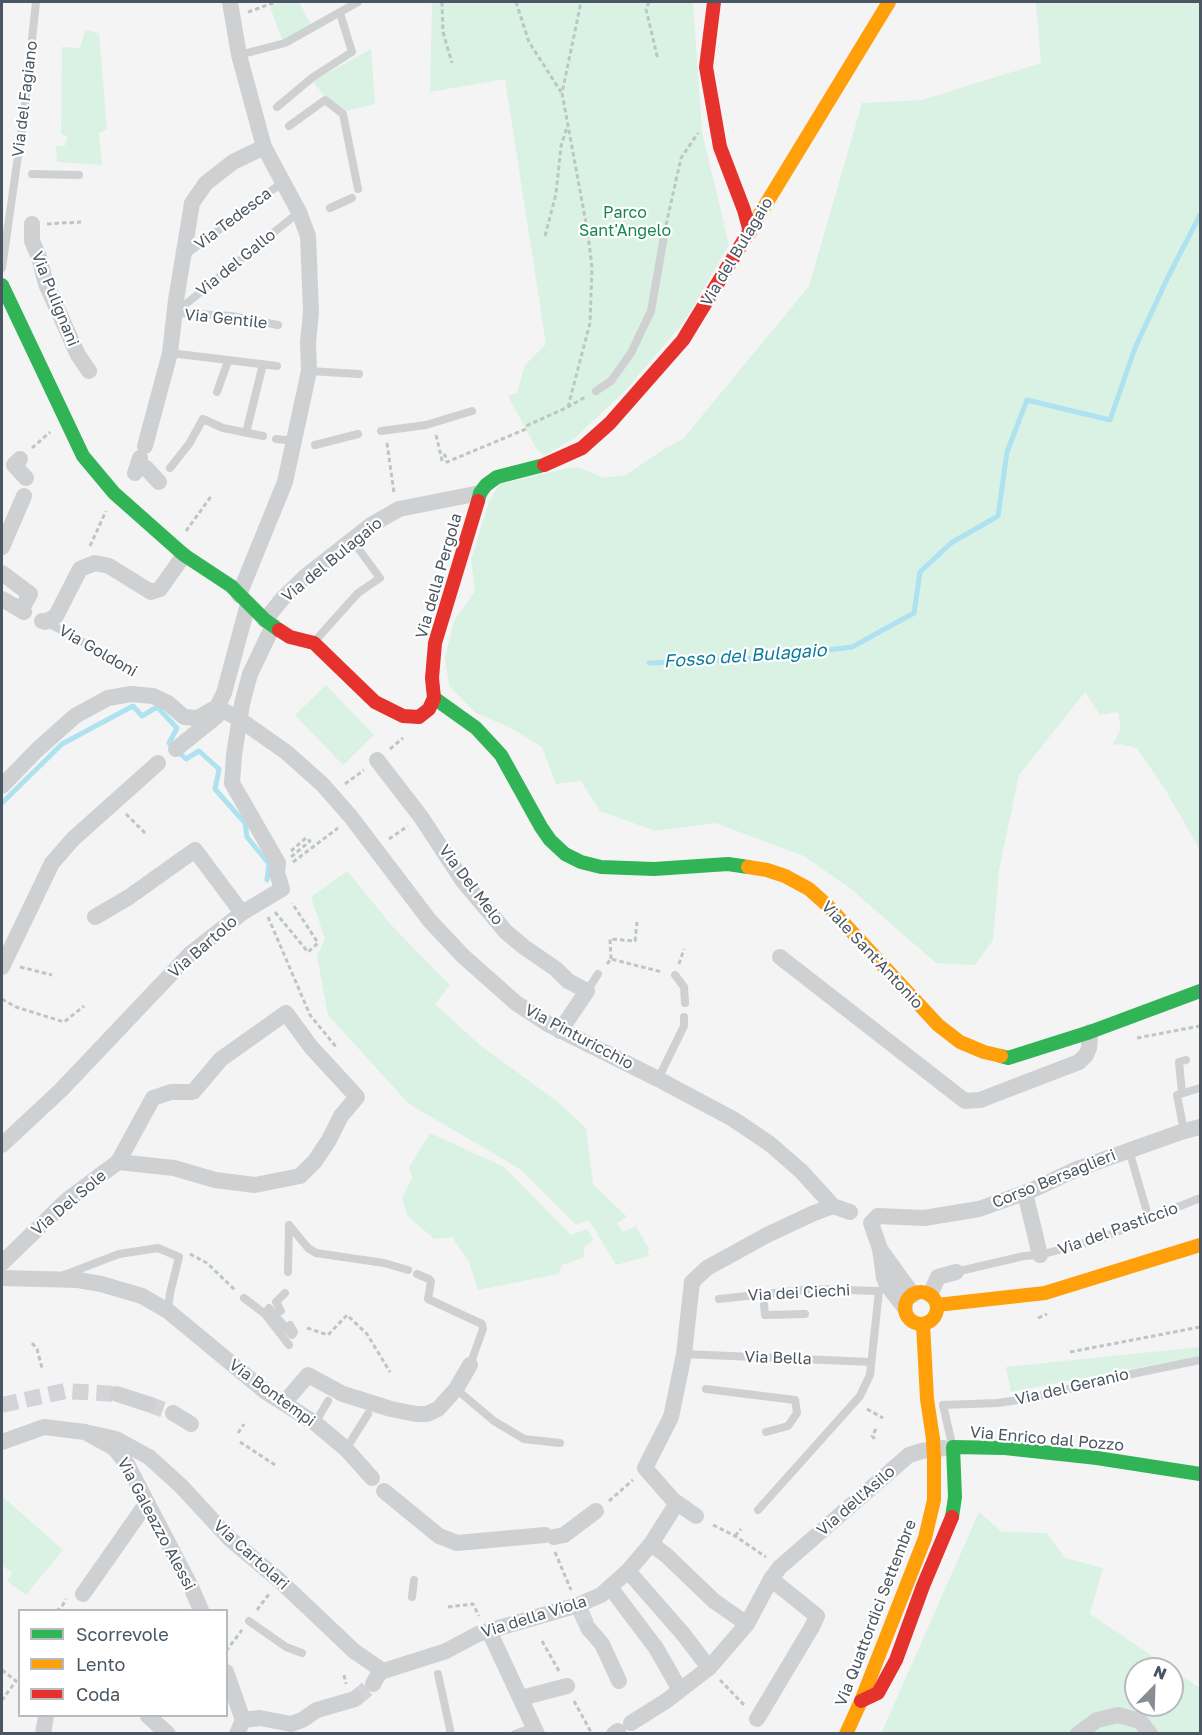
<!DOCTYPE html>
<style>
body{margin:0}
#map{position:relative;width:1202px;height:1735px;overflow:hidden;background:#f4f4f4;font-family:"Golos Text",sans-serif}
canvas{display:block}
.frame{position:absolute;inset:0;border:3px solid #4a5661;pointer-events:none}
.legend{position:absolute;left:18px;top:1609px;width:210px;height:108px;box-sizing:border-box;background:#fff;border:2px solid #b7bbc0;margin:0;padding:8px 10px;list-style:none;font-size:18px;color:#4a5661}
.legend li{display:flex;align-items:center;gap:12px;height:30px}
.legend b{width:30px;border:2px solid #b7bbc0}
.north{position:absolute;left:1124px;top:1657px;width:60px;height:60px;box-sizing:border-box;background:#fff;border:2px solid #b7bbc0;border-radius:50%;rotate:23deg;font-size:16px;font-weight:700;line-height:24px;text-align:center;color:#4a5661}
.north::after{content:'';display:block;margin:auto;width:21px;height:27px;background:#868d94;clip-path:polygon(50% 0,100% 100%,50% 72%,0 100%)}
</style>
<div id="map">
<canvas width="1202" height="1735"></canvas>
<div class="frame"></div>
<ul class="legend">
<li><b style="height:8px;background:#30b455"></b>Scorrevole</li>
<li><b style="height:8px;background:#ff9f0a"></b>Lento</li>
<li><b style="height:8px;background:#e5322d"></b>Coda</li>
</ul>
<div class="north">N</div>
</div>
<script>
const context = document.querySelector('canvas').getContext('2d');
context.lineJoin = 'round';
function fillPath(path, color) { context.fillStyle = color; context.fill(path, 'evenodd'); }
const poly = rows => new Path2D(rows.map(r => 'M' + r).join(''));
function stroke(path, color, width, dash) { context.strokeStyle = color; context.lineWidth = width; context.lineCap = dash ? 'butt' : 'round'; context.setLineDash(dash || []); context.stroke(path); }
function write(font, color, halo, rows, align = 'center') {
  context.font = font + ' "Golos Text",sans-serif'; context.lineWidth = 4.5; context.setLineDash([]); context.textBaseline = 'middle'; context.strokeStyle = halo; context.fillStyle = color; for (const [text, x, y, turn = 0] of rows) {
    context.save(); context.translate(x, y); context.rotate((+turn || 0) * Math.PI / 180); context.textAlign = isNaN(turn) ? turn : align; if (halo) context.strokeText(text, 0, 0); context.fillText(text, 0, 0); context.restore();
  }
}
fillPath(poly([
 [279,2,299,2,312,26,283,42,270,7],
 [432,2,693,2,702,132,729,245,684,322,624,392,576,437,544,456,536,448,508,396,517,393,525,365,546,344,505,79,430,92],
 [1036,2,1200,2,1200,850,1166,791,1137,748,1120,744,1112,745,1121,729,1118,712,1100,715,1085,692,1019,775,999,870,993,940,975,965,936,963,851,889,804,856,715,823,655,831,600,811,581,781,556,784,542,747,509,727,476,713,449,686,445,658,454,621,475,591,471,560,489,501,500,484,564,469,578,467,604,478,626,475,664,449,683,439,809,286,862,103,922,100,1041,63],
 [85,30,99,33,107,129,99,133,102,165,57,162,56,146,65,146,67,136,61,134,62,47,80,48],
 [371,49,375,104,346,111,324,96,313,81],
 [326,685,374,735,343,765,295,715],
 [347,871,393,927,450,985,435,1004,480,1045,559,1103,586,1128,593,1184,627,1217,617,1223,623,1232,636,1226,649,1249,647,1251,649,1256,616,1265,589,1220,576,1225,520,1169,409,1104,328,1015,317,956,325,939,311,897],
 [430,1133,504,1167,571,1235,587,1229,594,1240,585,1246,583,1258,562,1265,558,1274,478,1290,469,1262,452,1237,434,1239,408,1216,402,1199,412,1178,409,1167],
 [1200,1347,1200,1356,1011,1392,1006,1367],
 [2,1496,63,1550,26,1595,7,1581,12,1573,2,1565],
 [979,1512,1002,1532,1047,1533,1065,1558,1103,1568,1090,1614,1200,1688,1200,1733,881,1734],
 [1136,1669,1172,1669,1172,1705,1136,1705]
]), '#d9f2e3');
stroke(poly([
 [649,663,767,658,852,647,914,613,920,572,951,543,998,516,1007,452,1027,400,1110,420,1135,348,1168,277,1200,215],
 [2,803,62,744,133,706,142,716,157,707,177,728,169,743,186,759,199,751,219,769,215,789,245,823,247,837,269,864,267,880]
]), '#aee2f0', 5);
stroke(poly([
 [148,1404,173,1413],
 [2,1405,65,1391,117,1394],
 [580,1610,588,1628],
 [355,1699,373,1684]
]), '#d2d4d7', 16, [16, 8]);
stroke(poly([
 [442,2,443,32,452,63],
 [516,2,529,42,561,92],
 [649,2,646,9,658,60],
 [248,12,276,2],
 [47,224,81,222],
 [666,225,681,158,698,133],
 [545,236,556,194,561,146,567,127],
 [568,407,590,323,592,268,588,234,562,93,581,2],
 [436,435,441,456],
 [387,443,394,493],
 [32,448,50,432],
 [442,461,441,456,443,456,445,455,447,462,526,429,528,425,568,407,587,396],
 [186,531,212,495],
 [90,546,106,511],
 [390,749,403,738],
 [345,784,364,770],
 [126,814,146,834],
 [389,839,408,826],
 [291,851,306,838,310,841,291,857],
 [293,862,338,828],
 [275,912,308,952,318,943,292,903],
 [268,917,310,1015,337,1048],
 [611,959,610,939,635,941,637,922],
 [607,964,611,959,662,972],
 [679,964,684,949],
 [20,967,52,975],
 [2,999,16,1007,64,1022,84,1006],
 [1137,1038,1200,1026],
 [190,1254,207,1263,236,1291],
 [1038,1318,1047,1314],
 [307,1328,328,1335,347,1315,367,1334,390,1372],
 [32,1343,37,1349,42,1368],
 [1070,1352,1200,1327],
 [867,1409,883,1418],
 [876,1429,872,1436,876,1440],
 [238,1433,244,1424],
 [240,1442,275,1465],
 [609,1501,633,1480],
 [713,1525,735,1536,766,1557],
 [735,1536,741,1529],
 [555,1552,571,1590],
 [448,1607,473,1604,479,1616],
 [57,1609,60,1610,66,1599],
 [257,1610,269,1594],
 [542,1641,559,1671],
 [226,1651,242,1630],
 [2,1670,16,1681,2,1700],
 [344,1675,346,1684],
 [720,1680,745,1706],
 [574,1701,592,1734]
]), '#bcc7c4', 3, [4.5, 3]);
stroke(poly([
 [239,55,285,43,358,2],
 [277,107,313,77,352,52,340,13],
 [289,126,325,100,343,114,358,189],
 [32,174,79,175],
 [330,208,352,198],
 [185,255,283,182],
 [2,268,24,114,36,2],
 [176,312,299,212],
 [174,313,232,316,278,325],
 [170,353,277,366],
 [309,371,359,374],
 [596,391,611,381,631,353,651,311,664,236],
 [217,392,228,361],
 [381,431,426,425,472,411],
 [246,433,263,364],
 [276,439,296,441],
 [315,445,358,434],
 [170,468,189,444,203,419,223,428,263,436],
 [46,622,125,665],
 [314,642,358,593,380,578,352,540],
 [675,975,684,987,685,1003],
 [587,991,598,974],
 [658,1079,684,1026,684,1017],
 [1182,1093,1179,1062,1186,1060],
 [1184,1131,1177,1095,1200,1088],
 [1129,1150,1149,1219],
 [289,1225,308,1248,316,1253,384,1263,408,1270],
 [964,1270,1024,1256,1040,1255,1077,1245,1104,1237,1200,1198],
 [288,1272,289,1225],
 [417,1274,429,1279,431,1281,428,1299,482,1324,483,1329,470,1365],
 [64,1275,119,1254,158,1248,179,1257,170,1293,168,1311],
 [763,1294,765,1315,805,1314],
 [244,1298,265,1314,289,1345],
 [719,1299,812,1289,879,1291],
 [281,1311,276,1302,285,1293],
 [265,1314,269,1308,292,1335,294,1332,290,1325],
 [684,1354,871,1362],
 [456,1389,494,1421,524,1439,560,1443],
 [706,1389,795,1400,797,1413,788,1426,766,1432],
 [315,1423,328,1401],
 [952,1444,943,1405,998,1403,1031,1398,1117,1377,1200,1360],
 [346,1449,368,1414],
 [758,1510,860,1396,870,1375,879,1291],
 [412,1597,414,1580],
 [249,1621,286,1647,302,1653],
 [438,1674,451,1734],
 [515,1734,534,1727]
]), '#ced0d2', 8);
stroke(poly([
 [230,2,239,55,264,147,299,212,308,236,311,312,308,342,309,371,285,482,239,595],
 [32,224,32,241,39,257,46,284,78,355,89,371],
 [145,446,170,353,176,300,192,203,206,183,233,162,264,147],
 [20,459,14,465,26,478],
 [146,468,159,482],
 [135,473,140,458],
 [2,547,24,496],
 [2,573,30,594,21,610],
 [2,599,24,612],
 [265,620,283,598,306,576,371,525,399,509,480,493],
 [42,621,45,622,56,616,80,569,95,563,109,566,151,592,160,589,184,555],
 [217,707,239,719,286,752,322,784,351,817,430,921,463,956,516,1003,548,1024,658,1079,733,1119,770,1144,801,1171,833,1206,850,1212],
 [217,707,224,693,248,604],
 [176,749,217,716],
 [377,760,421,817,463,881,506,932,524,947,556,969,568,981,587,991,560,1031],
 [2,786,37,750,75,716,108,698,131,694,153,696,168,703,184,717,198,718,217,707],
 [95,917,129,897,195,850,242,913],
 [780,957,965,1101,980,1100,1079,1062,1086,1055,1089,1048,1090,1032],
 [2,967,52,863,73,839,158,763],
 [2,1145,61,1090,190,954,242,913,282,889,277,873,278,863,232,783,234,755,242,704,250,674,273,626],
 [1025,1193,1040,1255],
 [871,1223,878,1216,924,1218,979,1209,1030,1191,1077,1169,1184,1131,1200,1127],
 [871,1223,880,1249,884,1278,887,1285,905,1308],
 [882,1252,913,1295],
 [2,1263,66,1201,118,1162,174,1168,215,1180,255,1185,300,1176,315,1161,329,1140,341,1116,357,1097,311,1047,286,1013,221,1059,193,1092,171,1092,153,1098,118,1162],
 [2,1278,78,1280,101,1284,142,1296,168,1311,266,1392,315,1423,346,1449,372,1478],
 [930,1295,938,1277,956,1272],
 [117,1394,148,1404],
 [284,1403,308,1375,343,1394,391,1409,416,1414,427,1414,438,1409,456,1389,470,1365],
 [173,1413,191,1424],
 [85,1432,116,1439,149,1457,181,1486,230,1539,279,1580,354,1651,383,1671],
 [2,1442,44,1427,85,1432,114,1448,127,1464,191,1587,201,1610],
 [384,1491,439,1536,457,1543,545,1535],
 [677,1503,651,1544,666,1555,714,1601,747,1624],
 [696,1516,673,1500,645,1468,671,1417,684,1354,692,1282,707,1268,767,1235,814,1213,833,1206],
 [554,1537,564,1535,596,1511],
 [628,1571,684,1635,709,1668],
 [610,1587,656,1648,680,1690],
 [83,1594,146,1504],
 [588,1628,602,1644,619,1681],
 [489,1631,537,1734],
 [226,1672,243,1720,237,1734],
 [373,1684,378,1675,383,1671,446,1651,478,1634,578,1605,601,1595,628,1571,651,1544],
 [521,1698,567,1686],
 [148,1716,168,1734],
 [757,1719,812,1627,817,1616,771,1579],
 [243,1720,260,1718,291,1724,302,1720,317,1710,355,1699],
 [631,1723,666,1701,709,1668,747,1624,771,1579,780,1567,909,1455,922,1451,944,1448],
 [43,1734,46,1716],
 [614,1734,618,1731],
 [1078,1734,1097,1720,1118,1715,1140,1721,1150,1734]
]), '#ced0d2', 16);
stroke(poly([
 [2,285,83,456,114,493,184,555,231,586,265,620,279,630],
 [478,501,480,493,486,485,497,477,540,466],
 [434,698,476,728,501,755,541,827,550,840,565,854,581,862,601,867,654,869,728,864,748,867],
 [1001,1056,1008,1058,1090,1032,1200,991],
 [952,1517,955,1497,953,1447,1005,1448,1097,1458,1200,1474]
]), '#30b455', 14);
stroke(poly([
 [755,222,889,2],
 [748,867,767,870,785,876,809,889,828,906,938,1025,960,1042,984,1052,1001,1056],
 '905 1308a16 16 0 1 1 32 0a16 16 0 1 1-32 0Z',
 [937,1305,1045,1293,1200,1245],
 [923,1324,927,1399,933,1439],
 [846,1734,861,1701,925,1538,934,1500,934,1458]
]), '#ff9f0a', 14);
stroke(poly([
 [714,2,706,67,720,147,744,210,750,232],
 [544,465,582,448,610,423,683,340,755,222],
 [279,630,290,637,314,643,375,702,403,716,419,717,429,709,434,698,432,678,435,643,478,501],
 [861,1701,878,1693,896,1660,923,1586,952,1517]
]), '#e5322d', 14);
stroke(poly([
 [933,1439,934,1458]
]), '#ff9f0a', 14);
write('16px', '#4a5661', '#fff', [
 ["Via del Fagiano",25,99,-83],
 ["Via Tedesca",233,219,-37],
 ["Via del Bulagaio",737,252,-59],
 ["Via del Gallo",236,263,-39],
 ["Via Pulignani",55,299,68],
 ["Via Gentile",226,319,6],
 ["Via del Bulagaio",332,560,-39],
 ["Via della Pergola",439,576,-74],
 ["Via Goldoni",98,651,30],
 ["Via Del Melo",471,885,53],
 ["Via Bartolo",203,947,-41],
 ["Viale Sant'Antonio",872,955,47],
 ["Via Pinturicchio",579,1037,28],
 ["Corso Bersaglieri",1054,1179,-22],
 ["Via Del Sole",69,1203,-40],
 ["Via del Pasticcio",1118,1229,-20],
 ["Via dei Ciechi",799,1293,-3],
 ["Via Bella",778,1358,2],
 ["Via del Geranio",1072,1387,-13],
 ["Via Bontempi",272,1393,36],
 ["Via Enrico dal Pozzo",1047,1439,5],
 ["Via dell'Asilo",856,1501,-41],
 ["Via Galeazzo Alessi",156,1524,62],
 ["Via Cartolari",251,1555,42],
 ["Via Quattordici Settembre",876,1613,-69],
 ["Via della Viola",534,1617,-17]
]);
write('16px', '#17864f', '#fff', [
 ["Parco",625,213],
 ["Sant'Angelo",625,231]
]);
write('italic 18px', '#0c7c9b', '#fff', [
 ["Fosso del Bulagaio",745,656,-4]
]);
</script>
